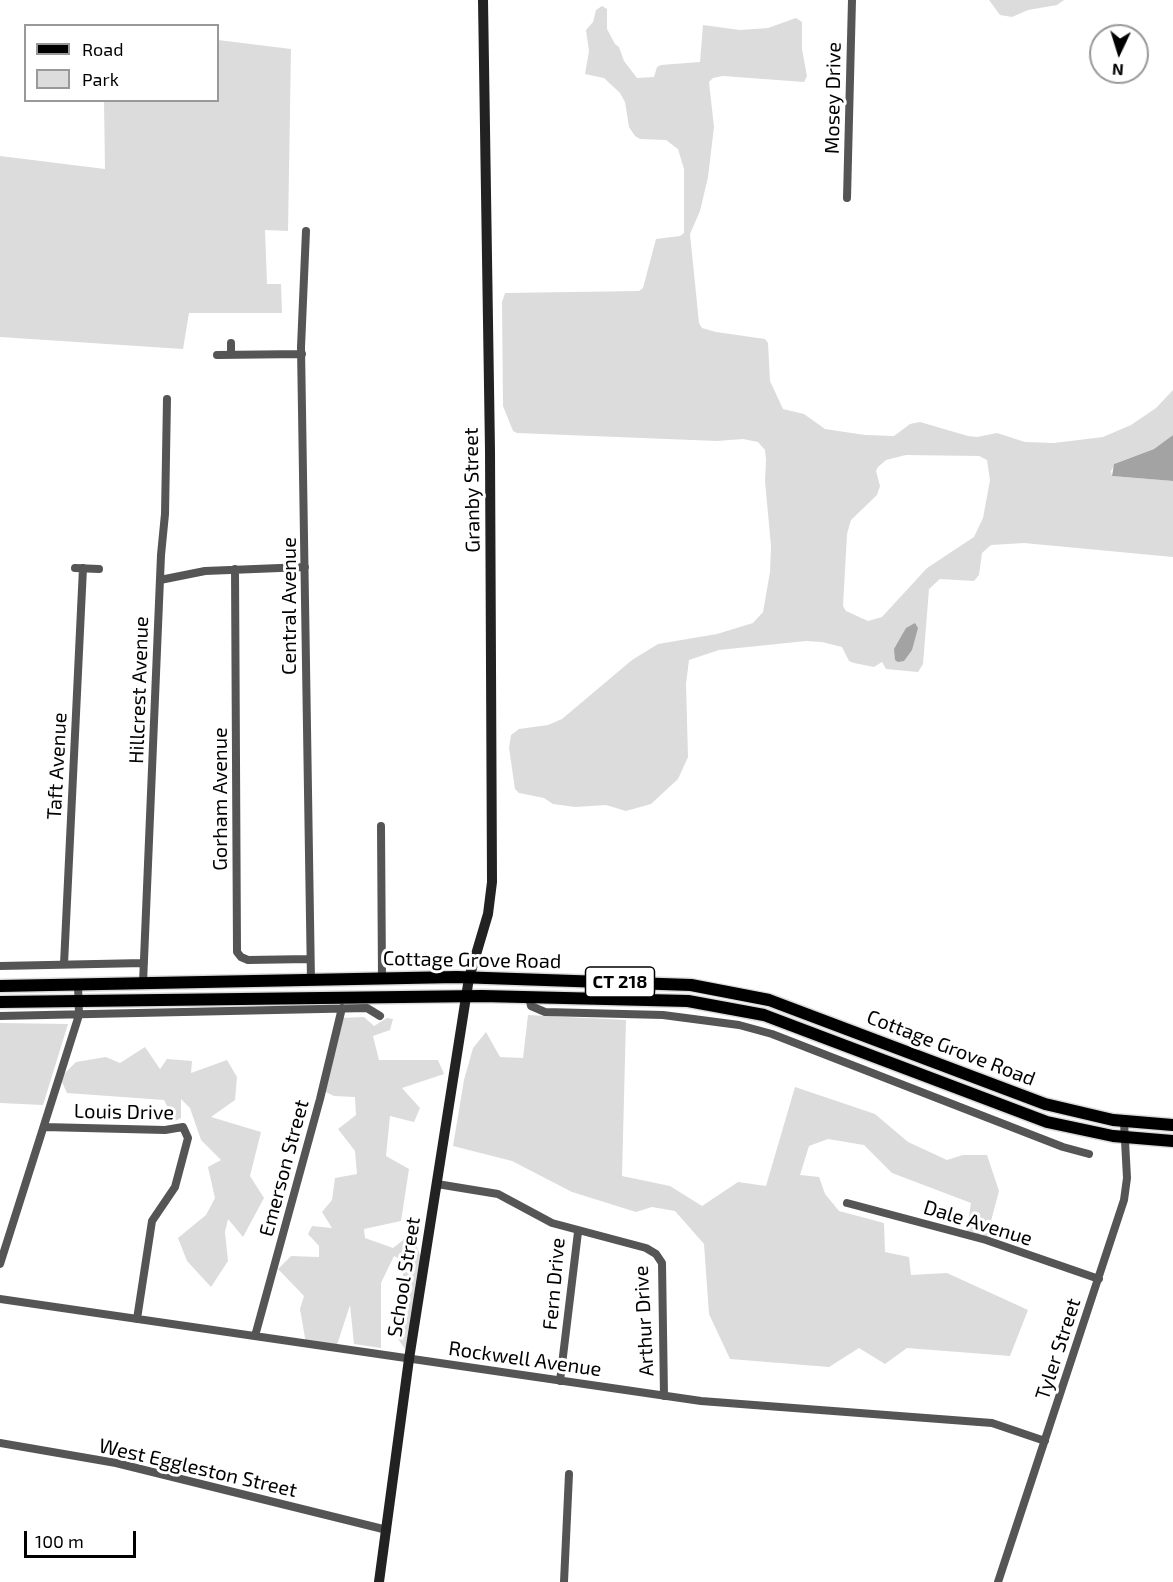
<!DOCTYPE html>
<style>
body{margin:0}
#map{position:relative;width:1173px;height:1582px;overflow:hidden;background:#fff;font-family:"Exo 2",sans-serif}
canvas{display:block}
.legend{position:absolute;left:24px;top:24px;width:195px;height:78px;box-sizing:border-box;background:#fff;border:2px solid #999;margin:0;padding:8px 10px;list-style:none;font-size:18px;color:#000}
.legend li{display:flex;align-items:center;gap:12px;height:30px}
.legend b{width:30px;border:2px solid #999}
.north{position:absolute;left:1089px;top:24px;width:60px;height:60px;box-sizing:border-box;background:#fff;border:2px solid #999;border-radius:50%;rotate:184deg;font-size:16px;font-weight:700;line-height:24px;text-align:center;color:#000}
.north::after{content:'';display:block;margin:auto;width:21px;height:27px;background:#000;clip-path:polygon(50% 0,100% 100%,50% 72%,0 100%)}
.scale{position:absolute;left:24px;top:1531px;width:112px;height:27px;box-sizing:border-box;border:3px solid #000;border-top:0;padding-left:8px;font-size:18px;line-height:21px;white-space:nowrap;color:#000;-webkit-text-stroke:4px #fff;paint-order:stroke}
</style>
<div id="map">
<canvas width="1173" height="1582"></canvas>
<ul class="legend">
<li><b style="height:8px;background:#000"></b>Road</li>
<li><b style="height:16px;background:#dcdcdc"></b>Park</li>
</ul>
<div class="north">N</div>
<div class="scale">100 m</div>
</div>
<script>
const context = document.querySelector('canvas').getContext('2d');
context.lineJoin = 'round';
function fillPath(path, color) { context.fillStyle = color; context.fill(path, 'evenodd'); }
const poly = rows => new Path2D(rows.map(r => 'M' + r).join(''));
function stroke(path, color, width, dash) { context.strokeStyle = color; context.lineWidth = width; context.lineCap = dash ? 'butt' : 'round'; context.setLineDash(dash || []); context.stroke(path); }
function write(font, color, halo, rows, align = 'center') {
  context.font = font + ' "Exo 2",sans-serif'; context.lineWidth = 6; context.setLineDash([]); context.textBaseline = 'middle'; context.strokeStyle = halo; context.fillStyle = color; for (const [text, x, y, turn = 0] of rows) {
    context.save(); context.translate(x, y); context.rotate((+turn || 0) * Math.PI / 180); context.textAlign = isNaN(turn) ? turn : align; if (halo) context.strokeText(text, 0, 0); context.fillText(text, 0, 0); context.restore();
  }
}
fillPath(poly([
 [989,0,1064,0,1057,5,1028,10,1012,17,1000,15],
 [602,6,607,9,607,29,615,44,619,47,624,61,637,78,654,77,657,67,661,65,700,62,703,25,740,30,768,28,796,18,802,22,802,49,807,76,804,82,723,76,713,78,709,82,714,127,708,177,700,211,690,234,699,323,702,328,716,332,765,339,768,343,770,381,783,409,804,414,825,429,865,435,894,436,910,424,920,422,968,436,977,437,997,433,1025,442,1054,443,1103,437,1131,425,1156,408,1173,390,1173,435,1154,449,1116,463,1111,471,1112,476,1173,481,1173,557,1024,543,991,545,982,553,979,575,974,581,940,579,929,589,923,664,918,672,886,669,882,662,874,667,854,663,849,661,842,647,822,642,806,641,719,650,689,660,686,684,688,757,678,779,651,804,626,811,606,805,575,807,553,804,544,798,519,793,515,789,509,748,511,735,519,729,548,725,562,719,632,660,658,644,717,634,753,623,763,612,770,572,771,546,765,481,766,460,765,450,758,442,743,439,717,441,517,433,513,431,503,406,502,302,505,293,639,291,643,288,656,239,680,236,684,233,684,169,678,149,666,140,640,139,635,136,629,127,625,102,620,93,604,78,585,74,589,51,586,30,593,22,596,10],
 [906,455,979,456,987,460,990,480,983,518,974,537,927,568,882,617,868,621,846,611,843,606,847,534,851,520,877,495,880,486,876,471,878,467,886,460],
 [218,40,291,49,288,231,265,230,267,284,281,284,282,313,189,313,183,349,0,337,0,156,105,169,104,101,218,100],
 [528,1015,626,1020,622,1176,670,1186,702,1206,738,1182,766,1186,795,1087,875,1114,908,1142,947,1160,963,1155,987,1155,999,1191,986,1240,966,1235,971,1203,892,1173,864,1145,828,1139,809,1146,800,1175,819,1177,825,1194,839,1211,884,1223,885,1252,909,1257,911,1275,947,1273,1028,1310,1010,1356,907,1348,885,1364,859,1348,829,1367,730,1359,709,1314,704,1244,675,1211,652,1207,636,1212,572,1192,512,1161,453,1146,464,1080,473,1048,486,1032,500,1057,523,1058],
 [364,1017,374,1026,387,1018,393,1019,390,1030,373,1036,379,1060,438,1060,444,1074,402,1088,420,1108,414,1122,390,1116,386,1156,409,1169,401,1221,364,1229,365,1238,393,1248,412,1233,424,1266,407,1352,394,1333,405,1262,394,1256,381,1283,381,1348,354,1344,350,1305,336,1348,306,1344,300,1309,304,1296,278,1269,291,1256,319,1257,319,1246,308,1234,312,1226,332,1228,322,1212,332,1200,335,1178,357,1174,355,1151,338,1129,356,1115,355,1097,334,1096,322,1090,339,1018],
 [0,1023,68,1024,43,1105,0,1103],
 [145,1047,160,1069,167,1059,192,1061,191,1073,227,1060,237,1077,235,1100,211,1117,261,1132,250,1176,264,1198,243,1237,228,1219,225,1232,228,1261,211,1287,187,1261,178,1238,206,1215,215,1198,208,1167,221,1160,201,1140,190,1108,181,1099,181,1118,175,1121,164,1100,67,1093,60,1078,76,1062,106,1057,120,1063]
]), '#dcdcdc');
fillPath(poly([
 [1173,435,1173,481,1112,476,1114,464,1154,449],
 [915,623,918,628,912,650,904,661,898,662,895,660,894,649,906,628]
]), '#a3a3a3');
const primary = poly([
 [0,986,457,977,691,985,769,1000,1045,1104,1113,1120,1173,1125],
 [0,1002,482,996,688,1001,764,1015,1047,1122,1113,1136,1173,1141]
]);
stroke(primary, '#dbdbdb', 15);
stroke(poly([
 [847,198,852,0],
 [306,231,301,347,311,981],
 [231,343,231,355],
 [217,355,302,354],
 [75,568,99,569],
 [235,569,237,952,241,957,248,960,310,959],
 [160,580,205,571,305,567],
 [381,826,382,979],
 [64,964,83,568],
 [0,966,144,963],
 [143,983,161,555,165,514,167,399],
 [529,997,531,1006,545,1012,663,1015,739,1025,772,1034,1063,1147,1089,1154],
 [0,1016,367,1008,380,1016],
 [44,1127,165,1130,183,1127,188,1138,175,1187,152,1221,137,1319],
 [437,1184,498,1194,552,1223,646,1248,656,1254,662,1263,664,1396],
 [847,1203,986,1240,1099,1279],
 [0,1264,79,1015,78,985],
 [0,1299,701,1401,992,1423,1045,1441],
 [255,1336,320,1099,342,1008],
 [560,1381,578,1232],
 [0,1443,116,1463,387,1530],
 [564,1582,569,1474],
 [998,1582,1124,1200,1127,1178,1124,1122]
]), '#555', 8);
stroke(poly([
 [379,1582,409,1359,469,978,488,914,492,882,490,450,483,0]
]), '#222', 10);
stroke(primary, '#000', 12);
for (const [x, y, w] of [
 [620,982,69]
]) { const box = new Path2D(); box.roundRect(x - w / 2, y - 15, w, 30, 4.5); context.fillStyle = '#fff'; context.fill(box); stroke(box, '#000', 1.5); }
write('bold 18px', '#000', null, [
 ["CT 218",620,982]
]);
write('20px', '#000', '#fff', [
 ["Mosey Drive",833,98,-89],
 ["Granby Street",472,490,-91],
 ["Central Avenue",289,606,-90],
 ["Hillcrest Avenue",139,690,-88],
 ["Taft Avenue",57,766,-87],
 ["Gorham Avenue",220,799,-90],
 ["Cottage Grove Road",472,960,1],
 ["Cottage Grove Road",951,1048,21],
 ["Louis Drive",124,1112,1],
 ["Emerson Street",284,1168,-75],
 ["Dale Avenue",978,1223,17],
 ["School Street",404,1277,-81],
 ["Fern Drive",554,1284,-85],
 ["Arthur Drive",644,1321,-93],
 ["Tyler Street",1058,1349,-72],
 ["Rockwell Avenue",525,1359,8],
 ["West Eggleston Street",198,1468,13]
]);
</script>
